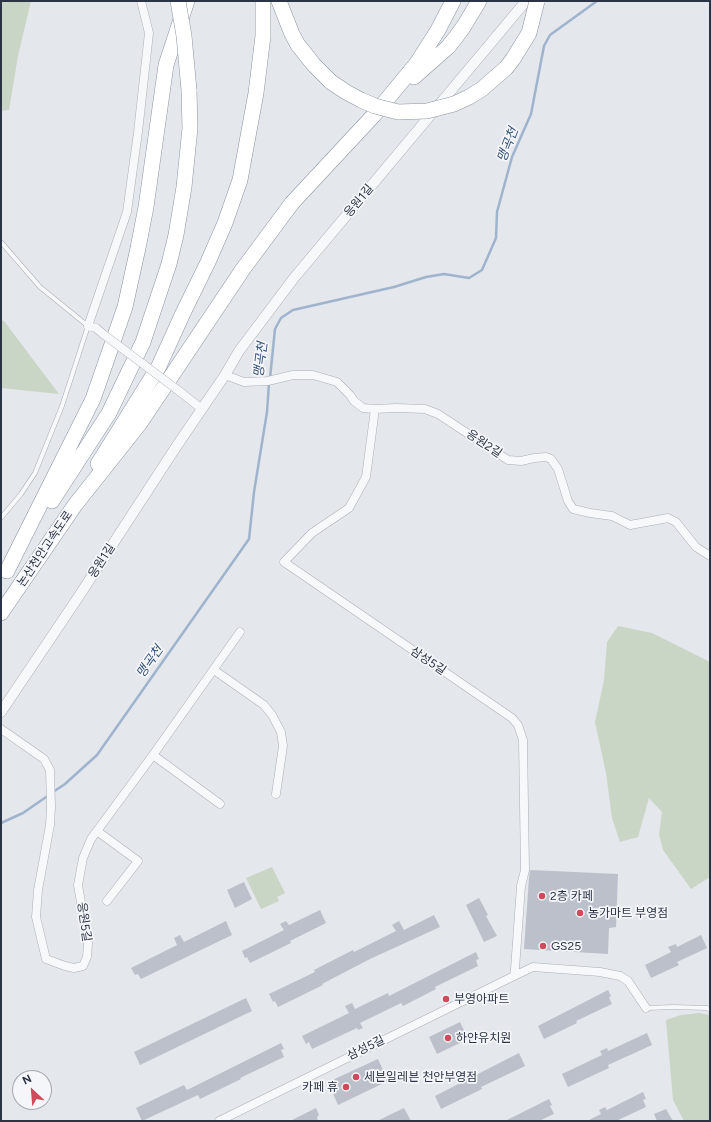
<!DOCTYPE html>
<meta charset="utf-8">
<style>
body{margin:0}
#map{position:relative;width:711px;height:1122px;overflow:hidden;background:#e4e7ec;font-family:Figtree,sans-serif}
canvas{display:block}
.frame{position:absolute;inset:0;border:2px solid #2b3445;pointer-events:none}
.north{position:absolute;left:12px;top:1070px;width:40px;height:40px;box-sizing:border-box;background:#f4f6f9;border:1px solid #a4a8b1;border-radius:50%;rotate:334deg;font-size:11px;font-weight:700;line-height:16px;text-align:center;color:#2b3445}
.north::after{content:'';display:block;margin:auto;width:14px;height:18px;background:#d1495b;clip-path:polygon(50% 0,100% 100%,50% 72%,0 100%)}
</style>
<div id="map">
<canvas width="711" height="1122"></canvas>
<div class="frame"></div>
<div class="north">N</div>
</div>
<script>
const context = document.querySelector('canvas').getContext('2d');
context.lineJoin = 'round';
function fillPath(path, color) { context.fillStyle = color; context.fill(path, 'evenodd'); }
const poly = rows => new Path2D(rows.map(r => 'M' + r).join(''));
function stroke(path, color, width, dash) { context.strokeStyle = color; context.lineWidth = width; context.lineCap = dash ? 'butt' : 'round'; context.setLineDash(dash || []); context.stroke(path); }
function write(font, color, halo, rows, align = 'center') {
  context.font = font + ' Figtree,"Noto Sans KR",sans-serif'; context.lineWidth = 3.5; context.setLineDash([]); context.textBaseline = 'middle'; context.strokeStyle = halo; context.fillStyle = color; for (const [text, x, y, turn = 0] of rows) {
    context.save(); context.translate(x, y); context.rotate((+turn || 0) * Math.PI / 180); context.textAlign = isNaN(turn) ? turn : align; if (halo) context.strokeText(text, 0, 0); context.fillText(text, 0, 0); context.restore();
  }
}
fillPath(poly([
 [1,1,31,1,18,56,9,110,1,111],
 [1,320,4,321,59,394,1,388],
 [618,626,652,633,710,662,710,877,691,889,663,850,659,834,662,812,649,798,638,837,620,842,612,818,606,773,595,722,604,680,607,642],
 [272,867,285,893,277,897,279,901,261,909,246,878],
 [699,1013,710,1015,710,1121,684,1121,673,1100,666,1020,681,1015]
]), '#c9d6c5');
stroke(poly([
 [270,378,275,329,281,318,293,310,394,287,426,277,444,274,469,278,482,270,496,238,497,212,512,157,531,114,544,46,550,35,597,1],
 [53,792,65,784,97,755,249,539,254,492,267,412,269,383],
 [1,823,23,813,49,795]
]), '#9fb4cc', 2.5);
fillPath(poly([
 [530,870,618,874,616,927,609,928,608,954,524,949,529,878],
 [244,882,252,899,235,908,227,890],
 [479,898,488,915,486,916,497,936,484,942,466,905],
 [320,910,326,923,290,941,291,943,250,963,247,957,245,958,242,951,284,930,280,924,286,921,289,925],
 [434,915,440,927,370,959,322,984,323,985,278,1007,275,1001,273,1002,269,994,315,972,314,970,353,950,354,952,396,931,392,925,399,921,404,930],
 [226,921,232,935,141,979,138,974,135,975,131,968,177,945,174,938,180,935,184,942],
 [701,935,707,948,677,962,679,965,651,978,645,965,671,952,668,947,676,944,677,947],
 [476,952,479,959,476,960,478,966,435,987,436,989,403,1006,401,1003,360,1023,363,1028,358,1030,357,1028,312,1049,309,1042,306,1044,302,1036,349,1013,345,1006,352,1003,355,1009,388,993,389,996],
 [608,990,611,996,609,998,612,1004,576,1021,577,1023,544,1039,538,1026],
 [246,998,252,1011,140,1065,134,1052],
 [460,1022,468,1039,437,1054,429,1037],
 [647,1033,652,1045,608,1065,609,1068,568,1087,562,1074,602,1055,600,1051,607,1048,608,1051],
 [281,1043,284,1049,281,1050,284,1057,240,1078,241,1079,200,1099,198,1095,142,1121,136,1108,184,1085,187,1090],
 [519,1053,525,1066,481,1087,482,1089,441,1109,435,1096],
 [378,1059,388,1081,338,1105,328,1082],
 [643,1092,646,1099,643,1100,646,1107,616,1121,587,1121,601,1114,599,1110,605,1107,607,1110],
 [549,1099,552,1105,550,1106,554,1114,539,1121,505,1121],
 [316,1108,319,1115,317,1117,318,1121,290,1121],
 [404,1108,411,1121,377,1121],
 [666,1109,673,1121,657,1121,654,1114]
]), '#bbc0ca');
const service = poly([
 [1,242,40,287,88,326,62,406,35,473,21,494,1,518],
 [646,1008,674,1007,707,1008,710,1010]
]);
const minor = poly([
 [103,334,96,328,88,326,127,212,138,132,149,33,141,1],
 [225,375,244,382,268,381,293,375,313,375,337,382,350,395,354,401,363,408,375,409,396,408,425,409,438,414,508,460,521,461,534,458,546,457,551,459,558,469,568,501,573,509,590,513,612,516,630,525,668,518,676,522,696,547,710,556],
 [179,391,202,409],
 [214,670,264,705,272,715,281,732,283,746,276,794],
 [1,729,44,759,50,770,51,807,50,825,38,890,36,917,46,959,65,966,74,968,83,966,87,957,88,943,78,885,83,858,91,839,153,755,240,632],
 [153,755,220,804],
 [97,831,138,861,107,901],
 [514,976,533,967,600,972,620,976,628,981,646,1008],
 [219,1121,514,976,515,969,521,886,525,870,523,740,518,725,512,718,284,562,312,533,349,508,366,477,375,409]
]);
const tertiary = poly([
 [1,712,79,596,176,447,225,375,239,351,294,278,526,1]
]);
const motorway = poly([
 [279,1,292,34,298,45,314,65,331,82],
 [414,77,448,47,456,37,464,26,479,1],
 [98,464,159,366,183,313,208,262,225,223,240,180,256,93,263,36,263,1],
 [52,501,109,413,143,342,169,264,176,235,184,187,190,128,189,90],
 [7,571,93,399,125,307,138,248,146,207,166,65,187,1],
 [1,613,75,505,140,423,243,269,292,203,374,115,417,63,438,30,453,1]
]);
stroke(service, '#a9aeb7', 5);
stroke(minor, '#a9aeb7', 9);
stroke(tertiary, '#a9aeb7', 11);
stroke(motorway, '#8b94a3', 16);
stroke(service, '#f7f8fa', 4);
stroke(minor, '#f7f8fa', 8);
stroke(tertiary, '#f7f8fa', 10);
stroke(motorway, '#fff', 15);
const minorBridge = poly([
 [103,334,179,391]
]);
const motorwayBridge = poly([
 [178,1,184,36,189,90],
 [331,82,346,92,361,100,375,106,398,112,427,111,454,104,469,97,482,89,506,68,513,59,529,33,537,1]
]);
stroke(minorBridge, '#a9aeb7', 9, []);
stroke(motorwayBridge, '#8b94a3', 16, []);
stroke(minorBridge, '#f7f8fa', 8);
stroke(motorwayBridge, '#fff', 15);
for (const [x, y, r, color] of [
 [542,896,4,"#d1495b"],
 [580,913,4,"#d1495b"],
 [543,946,4,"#d1495b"],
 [446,999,4,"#d1495b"],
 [448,1038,4,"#d1495b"],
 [356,1077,4,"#d1495b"],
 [346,1087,4,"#d1495b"]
]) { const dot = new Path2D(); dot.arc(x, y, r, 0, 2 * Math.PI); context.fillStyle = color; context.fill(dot); stroke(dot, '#f4f6f9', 1.5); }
write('12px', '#2b3445', '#f4f6f9', [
 ["응원1길",359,201,-50],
 ["응원2길",484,444,34],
 ["논산천안고속도로",45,549,-56],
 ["응원1길",102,561,-57],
 ["삼성5길",428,661,34],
 ["응원5길",84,922,82],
 ["삼성5길",366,1048,-26]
]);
write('12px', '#2b3445', '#f4f6f9', [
 ["2층 카페",550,896],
 ["농가마트 부영점",588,913],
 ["GS25",551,946],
 ["부영아파트",454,999],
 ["하얀유치원",456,1038],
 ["세븐일레븐 천안부영점",364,1077],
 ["카페 휴",338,1087,"right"]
], 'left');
write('italic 13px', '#34527a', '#f4f6f9', [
 ["맹곡천",508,145,-69],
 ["맹곡천",261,360,-83],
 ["맹곡천",150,662,-55]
]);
</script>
